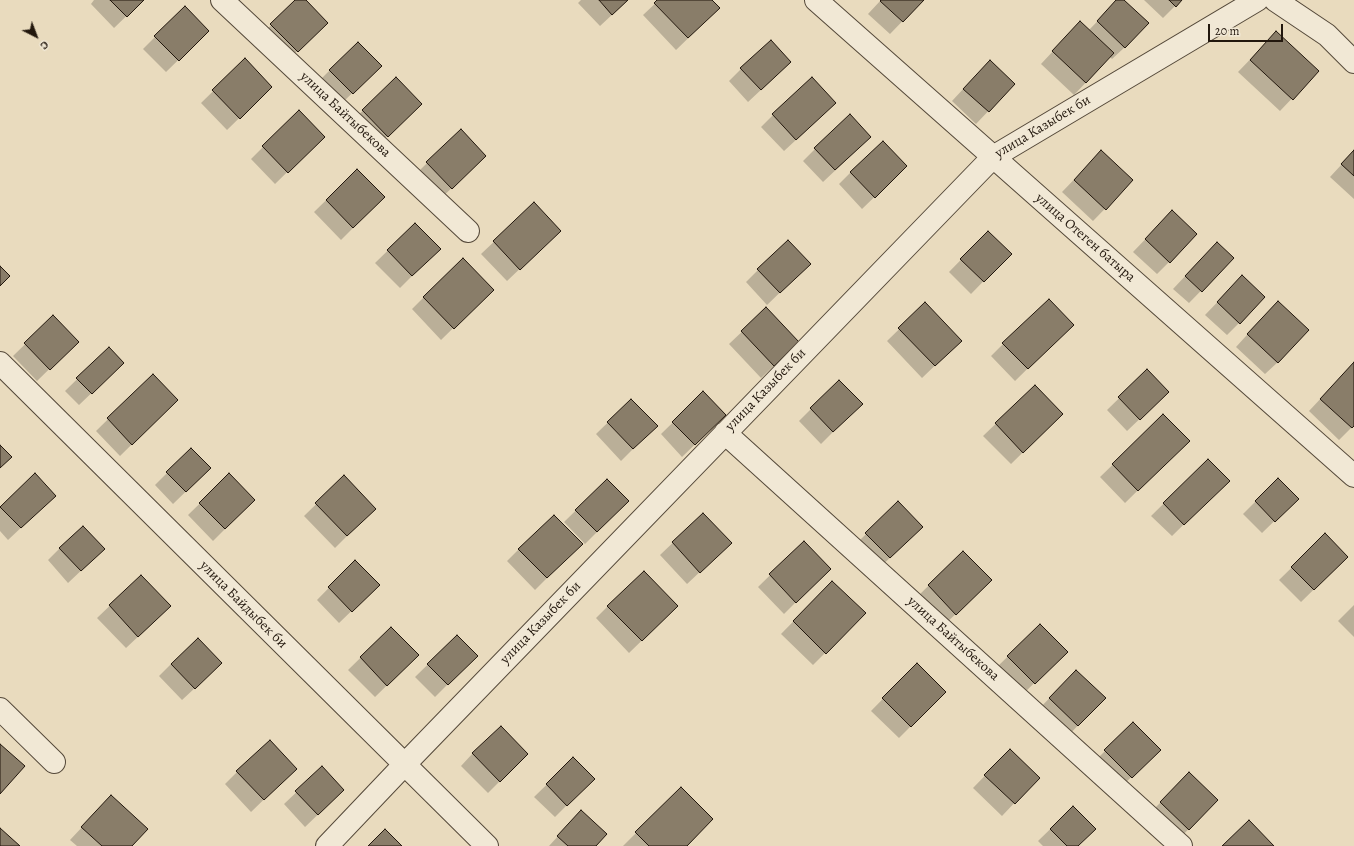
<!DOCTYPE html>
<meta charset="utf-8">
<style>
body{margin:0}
#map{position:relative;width:1354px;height:846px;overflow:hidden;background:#e9dbbe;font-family:Alegreya,serif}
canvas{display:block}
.north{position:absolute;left:16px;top:16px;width:40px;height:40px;-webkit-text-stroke:3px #f1e8d5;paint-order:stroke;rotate:138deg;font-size:11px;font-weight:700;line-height:16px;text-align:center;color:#22170d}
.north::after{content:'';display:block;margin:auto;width:14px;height:18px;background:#22170d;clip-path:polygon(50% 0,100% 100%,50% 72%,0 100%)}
.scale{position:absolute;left:1208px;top:24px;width:75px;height:18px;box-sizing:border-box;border:2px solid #22170d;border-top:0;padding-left:5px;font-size:12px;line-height:14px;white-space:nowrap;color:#22170d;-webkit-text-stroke:3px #f1e8d5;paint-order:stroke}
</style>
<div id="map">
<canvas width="1354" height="846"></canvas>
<div class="north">С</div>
<div class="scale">20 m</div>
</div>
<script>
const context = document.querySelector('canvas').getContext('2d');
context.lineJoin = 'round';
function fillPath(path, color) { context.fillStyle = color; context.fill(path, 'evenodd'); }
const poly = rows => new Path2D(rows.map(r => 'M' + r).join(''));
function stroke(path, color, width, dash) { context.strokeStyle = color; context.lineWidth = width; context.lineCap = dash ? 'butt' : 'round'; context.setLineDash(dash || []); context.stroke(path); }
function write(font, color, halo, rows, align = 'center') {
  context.font = font + ' Alegreya,serif'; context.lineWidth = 3; context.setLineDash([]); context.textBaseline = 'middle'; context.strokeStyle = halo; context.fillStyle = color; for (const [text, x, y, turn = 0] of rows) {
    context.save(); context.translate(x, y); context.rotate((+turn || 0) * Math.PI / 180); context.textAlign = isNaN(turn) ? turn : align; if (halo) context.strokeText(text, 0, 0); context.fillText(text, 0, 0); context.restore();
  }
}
fillPath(poly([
 [94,0,143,0,114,28,91,4],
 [297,0,304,0,326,23,285,63,259,37],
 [581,0,628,0,600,26,578,3],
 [659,0,711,0,707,20,676,50,643,15],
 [881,0,923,0,890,34,868,14],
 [1118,0,1123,0,1125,47,1112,59,1110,57,1074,95,1041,64,1068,35,1089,30],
 [1144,0,1181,0,1163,18],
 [185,7,208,31,166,72,143,49],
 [1264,45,1318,71,1280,111,1238,72],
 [245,60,271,87,227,130,201,103],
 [380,66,340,105,318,82,330,70],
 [741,69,778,74,748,102,729,81],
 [978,73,1014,84,976,124,952,101],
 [396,79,408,116,375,148,350,123],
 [773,115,823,115,784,151,761,127],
 [323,137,275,184,251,159,263,147],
 [815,149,858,149,823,182,803,161],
 [1354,151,1354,199,1330,177],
 [427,163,473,168,439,200,415,175],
 [1089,164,1132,181,1093,221,1062,192],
 [357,170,384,197,341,240,314,212],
 [851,172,894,178,862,209,839,184],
 [534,204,547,243,507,281,481,254],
 [415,224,427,261,400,288,375,263],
 [1160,224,1169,262,1157,274,1133,252],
 [988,232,1010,254,971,294,949,272],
 [1205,255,1233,258,1189,303,1173,289],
 [758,270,797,276,767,305,746,282],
 [1230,289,1239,323,1227,335,1205,315],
 [492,290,441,340,412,309,424,297],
 [925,304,948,353,922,378,887,341],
 [766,309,786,354,761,378,729,344],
 [1266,314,1278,362,1265,374,1236,347],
 [53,317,77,342,37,381,13,356],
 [1072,325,1015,381,991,356,1003,344],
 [109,348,123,363,79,405,65,391],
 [1354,363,1354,425,1339,440,1309,411],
 [1147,371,1168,392,1127,431,1107,410],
 [153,375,177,400,120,456,96,431],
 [839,381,861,404,821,444,799,421],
 [1035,386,1062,414,1011,464,983,436],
 [703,393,725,415,682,457,661,434],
 [631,400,656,426,621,461,596,434],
 [1163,416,1188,441,1125,503,1100,477],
 [191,449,210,468,173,504,155,485],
 [1208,460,1228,481,1172,536,1151,516],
 [35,475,42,508,8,540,0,531,0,508],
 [229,475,254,500,213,541,188,515],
 [344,477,374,509,335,548,304,516],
 [1278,479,1297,499,1262,533,1243,514],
 [607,480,628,501,585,544,564,522],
 [703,514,718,555,687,584,660,555],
 [866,534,910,539,877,570,854,546],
 [1325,535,1347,557,1301,602,1279,580],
 [804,542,829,569,784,614,758,587],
 [60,548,104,549,68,583,48,560],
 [519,549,569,556,535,590,507,561],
 [963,552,979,592,943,626,916,598],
 [355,561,366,597,339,623,317,600],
 [141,576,158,618,126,648,97,618],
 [832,582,864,614,813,665,781,634],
 [1354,605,1354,637,1338,621],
 [608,606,665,618,629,653,596,618],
 [1040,625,1066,652,1022,695,996,668],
 [391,628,418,655,375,697,348,670],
 [457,636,476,656,435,697,415,677],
 [171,664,209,675,182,700,159,676],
 [917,664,945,692,899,738,871,711],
 [1064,683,1104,698,1066,738,1038,710],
 [1133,723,1159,750,1119,789,1093,763],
 [1010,750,1038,778,1002,816,973,788],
 [473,753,527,754,488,793,461,766],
 [573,759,581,791,555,817,534,797],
 [322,768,331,802,305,827,284,804],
 [237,772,283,781,251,812,225,784],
 [1177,786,1217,800,1176,842,1148,815],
 [681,788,685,846,623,846],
 [1073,807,1077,846,1043,846,1038,841],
 [99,809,130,846,77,846,70,840],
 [569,824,594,846,549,846]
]), '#0003');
const building = poly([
 [110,0,144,0,127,17,110,0],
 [295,0,306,0,328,23,298,52,270,24,295,0],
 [599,0,628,0,612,15,599,0],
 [657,0,712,0,720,8,688,38,654,3,657,0],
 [881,0,924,0,903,22,880,1,881,0],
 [1116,0,1124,0,1149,23,1125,48,1097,21,1116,0],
 [1169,0,1182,0,1176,7,1169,0],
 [185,6,209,31,179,61,154,36,185,6],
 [1080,21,1114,53,1086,83,1052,51,1080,21],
 [1276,31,1319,71,1293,100,1250,60,1276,31],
 [771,40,791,62,761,90,740,68,771,40],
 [358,42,382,66,353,94,329,70,358,42],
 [245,58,272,87,240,119,212,90,245,58],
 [990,60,1015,84,989,112,963,89,990,60],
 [396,77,422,104,388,137,362,110,396,77],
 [812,77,836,103,796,140,772,114,812,77],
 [299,110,325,137,288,173,262,146,299,110],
 [850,114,871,137,835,170,814,148,850,114],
 [461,129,486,156,452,189,426,162,461,129],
 [883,141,907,166,875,198,850,172,883,141],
 [1101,150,1133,180,1106,210,1074,180,1101,150],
 [1354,150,1354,176,1341,164,1354,150],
 [357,169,385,197,353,228,326,200,357,169],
 [534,202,561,231,520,270,493,241,534,202],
 [1172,210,1197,234,1170,263,1145,239,1172,210],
 [415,223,441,249,412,276,387,250,415,223],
 [988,231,1012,254,984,282,960,259,988,231],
 [788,240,811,264,780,293,757,269,788,240],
 [1217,242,1234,258,1202,292,1185,276,1217,242],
 [463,258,494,290,454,329,423,297,463,258],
 [0,266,10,276,0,286,0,266],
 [1242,275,1265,297,1240,324,1217,302,1242,275],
 [1049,299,1074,325,1028,369,1002,343,1049,299],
 [1278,301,1309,330,1278,363,1247,334,1278,301],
 [925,302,962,341,935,366,898,328,925,302],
 [766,307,799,342,774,366,741,331,766,307],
 [53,315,79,342,50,370,24,343,53,315],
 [109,347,124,363,92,394,76,378,109,347],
 [1354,362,1354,426,1352,428,1320,399,1354,362],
 [1147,369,1169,392,1140,420,1118,397,1147,369],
 [153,374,178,400,132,445,107,418,153,374],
 [839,380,863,404,833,432,810,408,839,380],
 [1035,385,1063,414,1023,453,995,423,1035,385],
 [703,391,726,415,695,445,672,422,703,391],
 [631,399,658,426,633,449,607,422,631,399],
 [1163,414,1190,441,1138,491,1112,464,1163,414],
 [0,445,12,457,0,468,0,445],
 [191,448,211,468,186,492,166,472,191,448],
 [1208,459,1230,481,1184,525,1163,503,1208,459],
 [35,473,56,496,21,528,0,507,35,473],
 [229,473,255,500,225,529,199,503,229,473],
 [344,475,376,509,347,536,315,503,344,475],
 [1278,478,1299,499,1275,522,1255,501,1278,478],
 [607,479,629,501,597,532,575,510,607,479],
 [898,501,923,527,890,558,865,533,898,501],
 [703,513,732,543,700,573,672,542,703,513],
 [554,515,583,544,547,578,518,549,554,515],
 [83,526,105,549,81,571,59,548,83,526],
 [1325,533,1348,557,1314,590,1291,567,1325,533],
 [804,541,831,569,796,603,769,574,804,541],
 [963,551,992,580,956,615,928,585,963,551],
 [355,560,380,585,352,612,328,587,355,560],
 [644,571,678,606,642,641,607,606,644,571],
 [141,575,171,606,138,637,109,605,141,575],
 [832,581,866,613,826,654,793,621,832,581],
 [1040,624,1068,652,1035,684,1007,656,1040,624],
 [391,627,419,655,387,686,360,657,391,627],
 [457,635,478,656,448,685,427,664,457,635],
 [198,638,222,663,195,689,171,664,198,638],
 [917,663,946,692,911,727,882,698,917,663],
 [1076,670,1106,698,1078,726,1049,698,1076,670],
 [1133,722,1161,750,1132,778,1104,750,1133,722],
 [501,726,528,754,500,782,472,753,501,726],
 [270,740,297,769,264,800,236,771,270,740],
 [0,744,25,766,0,794,0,744],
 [1010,749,1040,778,1015,804,984,775,1010,749],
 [573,757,595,779,567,806,546,784,573,757],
 [322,766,344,790,318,815,295,791,322,766],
 [1189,772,1218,800,1189,830,1160,802,1189,772],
 [681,787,713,819,687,846,649,846,635,832,681,787],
 [111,795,148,829,132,846,102,846,81,827,111,795],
 [1073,806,1096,829,1078,846,1067,846,1050,829,1073,806],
 [581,810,607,834,596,846,568,846,557,836,581,810],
 [1249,820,1274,846,1222,846,1249,820],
 [0,828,20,846,0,846,0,828],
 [385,829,402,846,368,846,385,829]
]);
fillPath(building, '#897d69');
stroke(building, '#22170d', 1);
const minor = poly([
 [222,0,468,231],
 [816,0,1354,476],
 [1275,0,1327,35,1354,62],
 [0,363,487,846],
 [725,433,1181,846],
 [0,709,54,762],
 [327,846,404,765,993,157,1257,0]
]);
stroke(minor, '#544839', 24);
stroke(minor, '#f1e8d5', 22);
write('14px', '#22170d', '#f1e8d5', [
 ["улица Байтыбекова",345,115,43],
 ["улица Казыбек би",1043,127,-31],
 ["улица Отеген батыра",1085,238,41],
 ["улица Казыбек би",766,390,-46],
 ["улица Байдыбек би",243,605,45],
 ["улица Казыбек би",541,623,-46],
 ["улица Байтыбекова",953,639,42]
]);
</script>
